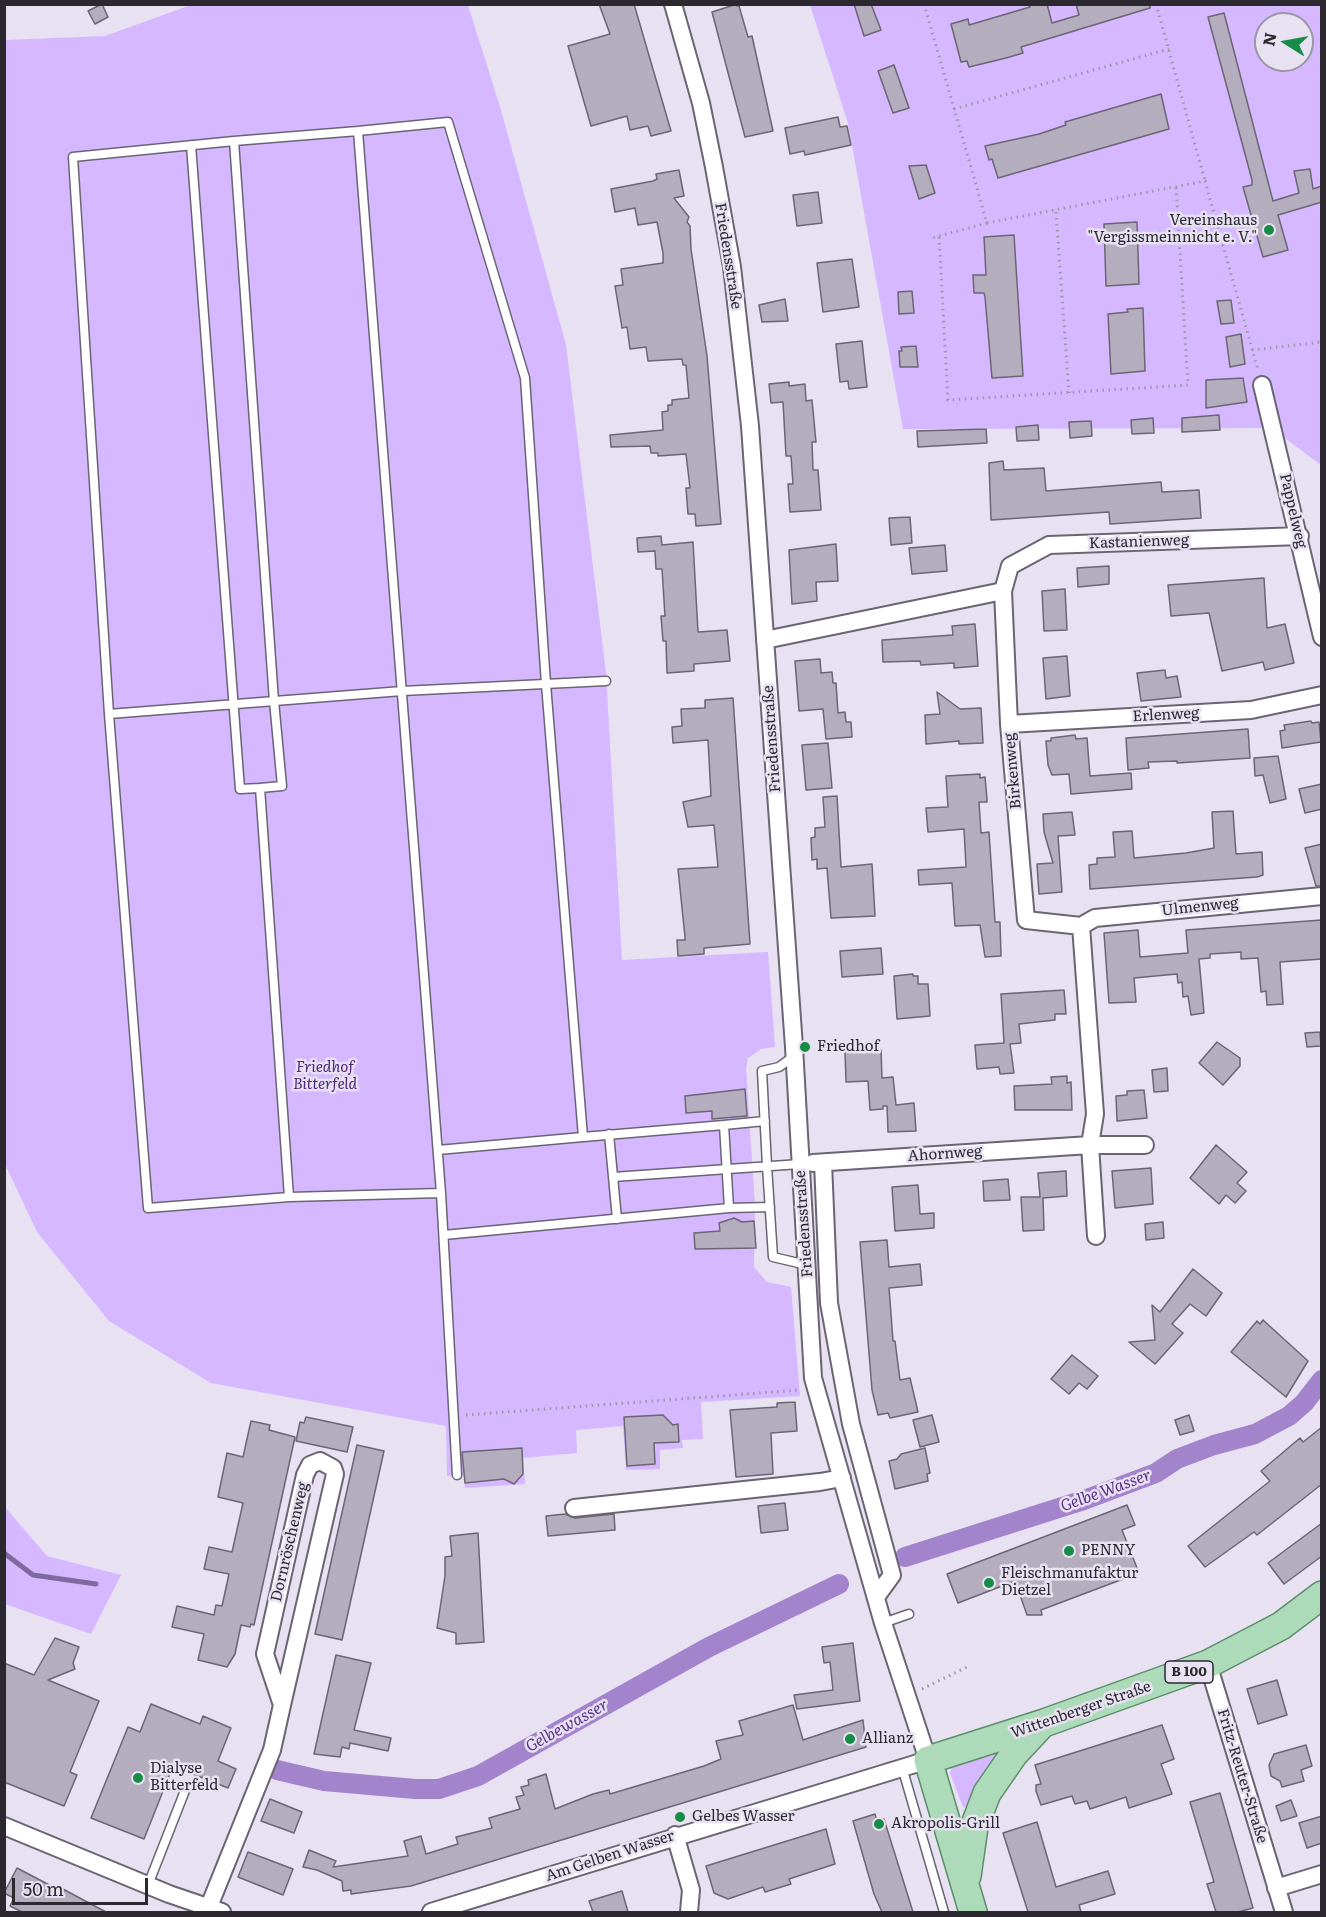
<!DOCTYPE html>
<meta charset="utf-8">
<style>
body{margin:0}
#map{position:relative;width:1326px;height:1917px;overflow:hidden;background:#e7e1f2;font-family:Literata,serif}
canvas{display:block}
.frame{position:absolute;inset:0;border:6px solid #2b292f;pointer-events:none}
.north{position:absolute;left:1254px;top:12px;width:60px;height:60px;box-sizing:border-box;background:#e7e1f2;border:2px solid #9c97a4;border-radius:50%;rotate:281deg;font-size:16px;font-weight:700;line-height:24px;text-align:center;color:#2b292f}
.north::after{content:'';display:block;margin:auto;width:21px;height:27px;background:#178c46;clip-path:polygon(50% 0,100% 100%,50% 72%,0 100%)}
.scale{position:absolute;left:12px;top:1878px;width:136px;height:27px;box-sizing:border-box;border:3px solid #2b292f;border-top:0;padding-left:8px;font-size:18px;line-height:21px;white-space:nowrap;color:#2b292f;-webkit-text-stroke:4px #e7e1f2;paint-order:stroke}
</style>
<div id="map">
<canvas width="1326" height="1917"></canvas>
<div class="frame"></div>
<div class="north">N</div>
<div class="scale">50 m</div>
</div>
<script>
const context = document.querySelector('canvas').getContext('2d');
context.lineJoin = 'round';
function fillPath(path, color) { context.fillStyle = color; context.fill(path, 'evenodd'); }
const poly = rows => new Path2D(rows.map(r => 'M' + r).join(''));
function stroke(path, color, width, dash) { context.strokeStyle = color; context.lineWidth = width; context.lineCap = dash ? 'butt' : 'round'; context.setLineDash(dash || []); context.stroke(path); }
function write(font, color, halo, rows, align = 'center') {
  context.font = font + ' Literata,serif'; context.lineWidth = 5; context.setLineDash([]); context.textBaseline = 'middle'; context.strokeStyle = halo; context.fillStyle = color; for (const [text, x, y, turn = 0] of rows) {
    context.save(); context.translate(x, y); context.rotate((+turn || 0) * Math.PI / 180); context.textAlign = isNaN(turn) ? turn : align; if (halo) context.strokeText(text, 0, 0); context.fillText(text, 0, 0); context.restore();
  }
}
fillPath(poly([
 [191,5,468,5,500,107,566,345,606,673,622,960,768,952,775,1047,761,1049,748,1058,746,1068,755,1207,754,1267,767,1282,791,1287,800,1396,701,1402,703,1439,682,1440,683,1448,660,1450,660,1469,626,1470,623,1426,576,1430,577,1453,523,1458,525,1484,465,1488,464,1475,447,1476,446,1426,211,1383,109,1321,37,1232,4,1162,4,40,105,36],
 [810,5,1321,5,1321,465,1271,428,903,429,848,123],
 [1266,24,1302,24,1302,60,1266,60],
 [4,1506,47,1556,121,1575,91,1634,5,1604],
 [995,1752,996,1757,968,1806,963,1807,950,1773,952,1766]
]), '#d5b8ff');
stroke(poly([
 [4,1553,33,1575,96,1584]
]), '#7f699d', 5);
stroke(poly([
 [905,1557,1084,1500,1156,1473,1177,1459,1214,1445,1255,1434,1289,1416,1304,1403,1322,1380],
 [277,1770,324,1781,415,1789,439,1789,478,1776,709,1647,839,1584]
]), '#a384cc', 20);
const building = poly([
 [102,4,108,17,95,24,88,11,102,4],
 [599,4,634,4,671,131,651,136,648,126,630,130,627,116,591,126,568,46,610,34,599,4],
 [854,4,871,4,881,30,864,36,854,4],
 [1029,4,1047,4,1052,23,1079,15,1076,4,1150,4,1150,8,1021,47,1023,53,1006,58,969,67,967,61,961,62,951,24,968,19,969,25,1030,7,1029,4],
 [734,5,739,6,748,37,752,36,773,131,745,137,712,12,734,5],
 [1224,13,1273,201,1299,193,1294,171,1310,169,1313,189,1322,186,1322,202,1278,215,1288,250,1263,257,1243,187,1252,185,1252,180,1208,17,1224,13],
 [894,65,909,108,893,113,878,71,894,65],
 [1161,94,1169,129,998,178,992,159,989,160,985,146,1039,134,1066,125,1065,122,1161,94],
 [838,117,840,127,847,126,851,145,805,155,804,151,790,154,785,128,838,117],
 [926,165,935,193,919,199,909,166,926,165],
 [679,170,684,196,674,198,689,217,687,222,690,226,691,249,707,356,721,524,696,526,695,514,688,514,686,488,690,488,686,454,658,456,658,453,651,453,650,446,611,447,610,435,663,430,662,412,668,411,668,405,672,405,672,400,689,398,686,365,683,365,682,359,648,361,646,347,630,349,627,327,622,328,615,286,623,285,621,269,663,263,663,253,657,222,638,225,635,208,615,212,611,189,653,181,657,179,656,174,679,170],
 [818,192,822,223,797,226,793,195,818,192],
 [1137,222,1139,284,1106,286,1104,224,1137,222],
 [1014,235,1023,376,992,378,985,297,984,293,974,293,973,275,986,275,984,237,1014,235],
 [852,259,859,307,823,312,817,263,852,259],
 [912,291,914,313,899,314,898,292,912,291],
 [785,299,788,321,762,322,759,305,785,299],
 [1231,300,1234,323,1221,324,1217,301,1231,300],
 [1143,308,1145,371,1111,374,1108,314,1128,312,1127,309,1143,308],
 [1241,334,1245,364,1230,367,1226,337,1241,334],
 [862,341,867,387,849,389,848,381,840,382,836,344,862,341],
 [916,346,918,367,900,367,899,351,902,351,901,347,916,346],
 [1243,378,1247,402,1206,408,1206,380,1243,378],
 [789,382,789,386,805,384,806,401,812,400,816,442,812,442,813,470,818,470,821,510,790,512,788,484,793,484,791,456,786,456,783,402,771,403,769,384,789,382],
 [1219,415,1220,430,1182,432,1182,418,1219,415],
 [1153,418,1154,433,1132,434,1131,420,1153,418],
 [1091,421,1092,436,1070,438,1069,422,1091,421],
 [1038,425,1039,440,1017,441,1016,427,1038,425],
 [986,429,987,443,918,447,917,431,986,429],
 [1003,461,1004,470,1044,468,1046,491,1161,482,1162,492,1199,490,1201,518,1110,524,1109,512,991,520,989,463,1003,461],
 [910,517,912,543,891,545,889,518,910,517],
 [661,536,662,545,693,542,698,632,727,630,730,661,694,664,694,671,667,673,666,641,663,641,661,616,665,616,662,569,656,569,655,551,638,552,637,538,661,536],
 [836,544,838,581,816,582,817,601,792,604,789,550,836,544],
 [945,545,947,571,912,574,909,548,945,545],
 [1109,566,1109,584,1078,587,1077,568,1109,566],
 [1264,578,1267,628,1285,624,1294,663,1265,670,1263,662,1222,671,1209,613,1171,616,1168,585,1264,578],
 [1065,589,1067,630,1044,631,1042,591,1065,589],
 [975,624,978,666,954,668,954,663,921,665,920,661,883,662,882,640,953,635,952,626,975,624],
 [1067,656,1070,696,1046,699,1043,658,1067,656],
 [820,659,821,673,832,672,833,683,836,683,838,713,845,712,846,722,851,722,852,737,826,739,823,709,799,711,795,661,820,659],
 [1165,670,1166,678,1177,676,1181,697,1141,701,1137,673,1165,670],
 [937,692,960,709,981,708,983,743,959,744,959,741,926,744,925,715,940,714,937,692],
 [733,698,750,944,704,948,704,954,678,956,677,940,685,940,685,937,678,869,718,867,714,825,688,827,683,802,711,796,708,740,673,743,672,727,682,726,681,709,705,708,705,700,733,698],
 [1311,721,1312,723,1319,722,1321,742,1282,748,1280,731,1285,730,1284,725,1311,721],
 [1248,729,1250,758,1177,763,1177,761,1148,762,1149,768,1128,770,1126,738,1248,729],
 [1075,735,1076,739,1087,738,1090,776,1131,773,1132,789,1071,794,1069,774,1052,775,1048,765,1046,741,1051,741,1051,738,1075,735],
 [828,743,832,788,806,790,802,745,828,743],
 [1278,756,1286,799,1270,803,1263,775,1255,776,1254,758,1278,756],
 [980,774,980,778,985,777,987,799,987,802,979,802,981,833,989,832,995,922,1000,922,1001,956,985,957,980,925,955,926,952,883,919,885,918,870,966,867,964,829,928,832,926,808,948,807,946,776,980,774],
 [1322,784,1322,809,1305,813,1299,789,1322,784],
 [837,796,841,867,872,864,875,916,831,918,827,868,817,869,817,859,812,860,811,838,815,837,815,828,825,827,823,797,837,796],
 [1233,811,1236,854,1262,852,1263,875,1257,877,1090,889,1089,865,1097,864,1097,858,1115,857,1113,832,1132,831,1134,858,1186,853,1214,848,1212,812,1233,811],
 [1072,812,1075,835,1058,836,1062,892,1039,894,1037,864,1053,863,1044,832,1043,814,1072,812],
 [1322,844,1322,886,1316,886,1305,848,1322,844],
 [1322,920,1322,959,1280,962,1283,1004,1267,1005,1266,991,1261,992,1258,958,1241,959,1241,952,1210,954,1210,958,1199,959,1204,1013,1191,1015,1188,996,1183,997,1182,982,1178,983,1177,974,1134,978,1136,1002,1109,1003,1104,933,1138,930,1140,957,1188,953,1186,930,1322,920],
 [881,948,883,974,842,977,840,951,881,948],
 [913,974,913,976,918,976,918,984,928,984,930,1016,897,1019,894,976,913,974],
 [1064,990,1066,1014,1055,1014,1055,1020,1019,1024,1021,1043,1010,1044,1014,1073,1000,1074,999,1067,977,1069,975,1045,1004,1043,1001,994,1064,990],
 [1320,1032,1321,1046,1307,1047,1305,1033,1320,1032],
 [1217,1042,1240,1058,1240,1066,1223,1085,1199,1063,1217,1042],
 [881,1050,882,1078,893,1077,896,1105,914,1103,916,1131,888,1132,887,1106,883,1106,883,1109,870,1110,868,1081,846,1082,845,1052,881,1050],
 [1167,1068,1168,1091,1154,1092,1152,1070,1167,1068],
 [1067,1076,1067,1083,1071,1082,1072,1110,1015,1110,1014,1086,1052,1084,1051,1077,1067,1076],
 [745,1089,747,1116,712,1119,712,1111,686,1113,685,1096,745,1089],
 [1144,1090,1147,1118,1117,1121,1116,1096,1127,1095,1127,1091,1144,1090],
 [1216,1145,1247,1172,1237,1183,1246,1191,1235,1203,1226,1195,1219,1204,1190,1178,1216,1145],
 [1151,1168,1153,1204,1115,1208,1112,1171,1151,1168],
 [1066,1171,1067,1196,1043,1198,1044,1230,1023,1231,1021,1197,1040,1197,1038,1173,1066,1171],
 [1008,1179,1010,1200,984,1201,983,1181,1008,1179],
 [918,1185,920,1214,934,1213,934,1228,895,1231,892,1187,918,1185],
 [734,1218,742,1222,754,1221,756,1248,695,1249,694,1233,720,1231,719,1223,734,1218],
 [1163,1222,1164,1238,1146,1240,1145,1224,1163,1222],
 [887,1240,889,1267,920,1264,922,1285,889,1288,893,1341,895,1341,900,1380,910,1378,918,1412,890,1418,888,1413,878,1415,872,1390,860,1242,887,1240],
 [1193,1269,1222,1293,1206,1316,1190,1304,1172,1324,1183,1333,1155,1364,1129,1342,1155,1340,1152,1305,1160,1312,1193,1269],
 [1263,1320,1308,1361,1286,1397,1231,1352,1257,1321,1260,1324,1263,1320],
 [1072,1355,1098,1376,1087,1389,1079,1383,1069,1394,1051,1379,1072,1355],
 [795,1402,797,1431,771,1433,773,1474,736,1477,730,1410,777,1407,777,1403,795,1402],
 [663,1415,673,1425,678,1424,679,1442,654,1443,655,1464,627,1466,624,1417,663,1415],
 [932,1415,939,1442,920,1447,913,1420,932,1415],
 [1189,1415,1194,1431,1180,1435,1175,1420,1189,1415],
 [306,1417,353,1427,347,1452,296,1441,300,1422,304,1423,306,1417],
 [251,1421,270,1425,269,1430,295,1437,254,1625,251,1624,250,1627,241,1625,235,1654,227,1667,198,1660,204,1634,172,1627,177,1606,214,1615,216,1605,222,1606,229,1574,204,1569,209,1547,232,1552,243,1503,218,1497,227,1453,243,1457,251,1421],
 [1322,1427,1322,1484,1257,1535,1254,1532,1205,1567,1188,1546,1270,1481,1261,1471,1300,1438,1303,1442,1322,1427],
 [357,1445,384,1451,342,1640,315,1634,357,1445],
 [522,1448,523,1474,514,1484,504,1479,465,1483,462,1452,522,1448],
 [925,1448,930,1473,927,1474,928,1481,895,1489,889,1461,897,1459,901,1454,925,1448],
 [785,1503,788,1530,761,1533,758,1506,785,1503],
 [1127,1505,1135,1525,1122,1530,1139,1573,1041,1610,1042,1615,1027,1615,1015,1581,958,1603,947,1574,1127,1505],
 [565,1514,575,1518,614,1514,615,1530,548,1536,546,1516,565,1514],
 [1322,1523,1322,1556,1284,1584,1268,1563,1322,1523],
 [478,1533,484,1642,456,1644,456,1633,437,1628,445,1576,445,1557,452,1556,450,1536,478,1533],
 [55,1638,79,1647,73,1663,75,1669,48,1680,99,1701,70,1772,77,1775,64,1806,4,1782,4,1663,34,1675,55,1638],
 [853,1643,860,1701,797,1709,794,1695,833,1690,830,1662,824,1663,822,1647,853,1643],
 [336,1655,371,1663,354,1730,391,1738,388,1751,350,1743,349,1749,342,1747,340,1757,314,1754,336,1655],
 [1277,1680,1287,1715,1258,1724,1247,1689,1277,1680],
 [151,1704,200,1724,203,1716,231,1728,218,1761,236,1769,228,1788,173,1766,144,1839,91,1818,128,1727,140,1732,151,1704],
 [793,1705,803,1740,863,1720,866,1747,411,1886,351,1894,351,1890,343,1891,342,1881,317,1870,303,1867,309,1850,336,1861,333,1867,408,1856,404,1841,421,1836,426,1854,458,1844,456,1837,492,1828,489,1818,520,1809,516,1797,524,1795,521,1787,529,1785,528,1780,546,1774,555,1809,593,1794,609,1790,610,1794,704,1766,721,1759,716,1741,743,1735,739,1721,793,1705],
 [1162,1725,1174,1759,1161,1764,1172,1794,1129,1808,1126,1797,1090,1809,1087,1801,1075,1804,1072,1796,1041,1805,1036,1791,1036,1785,1041,1784,1035,1765,1162,1725],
 [1306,1745,1312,1766,1301,1770,1304,1781,1282,1787,1280,1781,1271,1776,1269,1765,1274,1754,1306,1745],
 [1220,1793,1253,1908,1238,1912,1216,1912,1207,1884,1214,1882,1190,1802,1220,1793],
 [270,1799,302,1812,294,1833,261,1821,270,1799],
 [1291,1800,1297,1816,1281,1821,1276,1806,1291,1800],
 [875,1814,877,1821,884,1819,913,1912,882,1912,874,1894,853,1821,875,1814],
 [1322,1816,1322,1843,1307,1848,1299,1823,1322,1816],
 [1037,1822,1056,1887,1108,1871,1115,1894,1079,1905,1081,1912,1028,1912,1003,1833,1037,1822],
 [826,1829,835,1864,789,1879,791,1884,765,1892,763,1887,728,1899,714,1893,706,1866,826,1829],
 [248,1852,293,1869,283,1895,238,1877,248,1852],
 [17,1868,59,1890,61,1888,106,1912,22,1912,10,1906,14,1898,4,1893,17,1868],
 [622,1891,628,1912,593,1912,589,1901,622,1891]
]);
fillPath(building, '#b3adbd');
stroke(building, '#6b6574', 1.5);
const service = poly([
 [358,131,234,141,274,701,282,786,260,788,289,1197,441,1193],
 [234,141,73,157,109,714,148,1208,289,1197],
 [191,145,240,789,260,788],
 [109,714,402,691,606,681],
 [794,1056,779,1067,762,1071,767,1166,773,1257,807,1265],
 [724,1125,765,1121],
 [609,1134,617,1219],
 [438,1150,583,1137],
 [613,1177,800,1164],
 [729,1208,770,1207],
 [444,1235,729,1208,724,1125,583,1137,546,684,525,378,448,122,358,131,441,1193,457,1475],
 [883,1623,909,1614],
 [902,1767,944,1912],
 [148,1885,186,1788]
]);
const minor = poly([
 [1262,385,1322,637],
 [1003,591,1010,566,1049,545,1300,536],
 [765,640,1003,591,1009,724,1026,920,1081,926,1095,1114,1090,1145,1096,1236],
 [1009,724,1251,710,1322,695],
 [1081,926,1095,918,1322,896],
 [813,1163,1090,1145,1145,1145],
 [823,1163,829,1303,851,1424,892,1575,876,1597],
 [574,1508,820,1482,842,1478],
 [1208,1664,1284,1912],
 [4,1826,169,1894,222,1912],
 [675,1835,691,1890,689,1912],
 [1276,1888,1322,1874],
 [208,1909,272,1750,282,1705,335,1474,333,1468,320,1461,310,1465,305,1475,265,1654,282,1705],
 [431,1912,928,1760,883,1623,813,1378,794,1047,750,426,732,267,714,167,701,103,673,4]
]);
const primary = poly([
 [967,1876,974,1827,987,1793,1014,1754,1042,1724],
 [973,1912,928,1760,1044,1723,1208,1664,1281,1626,1322,1595]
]);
stroke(service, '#6a6473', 11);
stroke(minor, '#6a6473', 20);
stroke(primary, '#5c8d6a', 30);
stroke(poly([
 [924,4,987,223,932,238],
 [1156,4,1205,181],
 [954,109,1169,49],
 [1056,212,1069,393],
 [987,223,1205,181,1258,370],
 [939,237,948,400,1188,385,1176,186],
 [1252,350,1322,342],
 [466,1415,800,1390],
 [922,1689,967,1667]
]), '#9c98a4', 3, [1.5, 4.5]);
stroke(service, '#fff', 8);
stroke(minor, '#fff', 16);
stroke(primary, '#addbb9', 27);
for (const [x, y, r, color] of [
 [1269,230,6,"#178c46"],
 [805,1047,6,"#178c46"],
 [1069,1551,6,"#178c46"],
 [989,1583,6,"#178c46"],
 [850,1739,6,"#178c46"],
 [138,1778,6,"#178c46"],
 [680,1817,6,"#178c46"],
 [879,1824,6,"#178c46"]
]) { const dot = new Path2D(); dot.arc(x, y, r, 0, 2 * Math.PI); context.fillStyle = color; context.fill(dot); stroke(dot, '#e7e1f2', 2); }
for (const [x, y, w] of [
 [1189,1672,48]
]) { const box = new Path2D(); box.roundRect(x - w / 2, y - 11, w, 22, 4.5); context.fillStyle = '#e7e1f2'; context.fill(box); stroke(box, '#2b292f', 1.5); }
write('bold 14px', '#2b292f', null, [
 ["B 100",1189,1672]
]);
write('15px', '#2b292f', '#e7e1f2', [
 ["Vereinshaus",1257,221,"right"],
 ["\"Vergissmeinnicht e. V.\"",1257,238,"right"],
 ["Friedhof",817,1047],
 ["PENNY",1081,1551],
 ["Fleischmanufaktur",1001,1574],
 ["Dietzel",1001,1591],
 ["Allianz",862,1739],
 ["Dialyse",150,1769],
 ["Bitterfeld",150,1786],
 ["Gelbes Wasser",692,1817],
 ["Akropolis-Grill",891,1824]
], 'left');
write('15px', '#2b292f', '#e7e1f2', [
 ["Friedensstraße",728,256,81],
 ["Pappelweg",1293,511,77],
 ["Kastanienweg",1139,542,-2],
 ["Erlenweg",1166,715,-3],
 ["Friedensstraße",772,739,-94],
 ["Birkenweg",1013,771,-95],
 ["Ulmenweg",1200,907,-6],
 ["Ahornweg",945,1154,-4],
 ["Friedensstraße",804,1224,-94],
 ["Dornröschenweg",290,1542,-77],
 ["Wittenberger Straße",1081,1710,-19],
 ["Fritz-Reuter-Straße",1242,1776,73],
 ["Am Gelben Wasser",610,1856,-18]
]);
write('italic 15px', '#50257b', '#e7e1f2', [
 ["Friedhof",325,1068],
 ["Bitterfeld",325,1085]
]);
write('italic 16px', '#5c3389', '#e7e1f2', [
 ["Gelbe Wasser",1106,1491,-20],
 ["Gelbewasser",567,1726,-29]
]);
</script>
